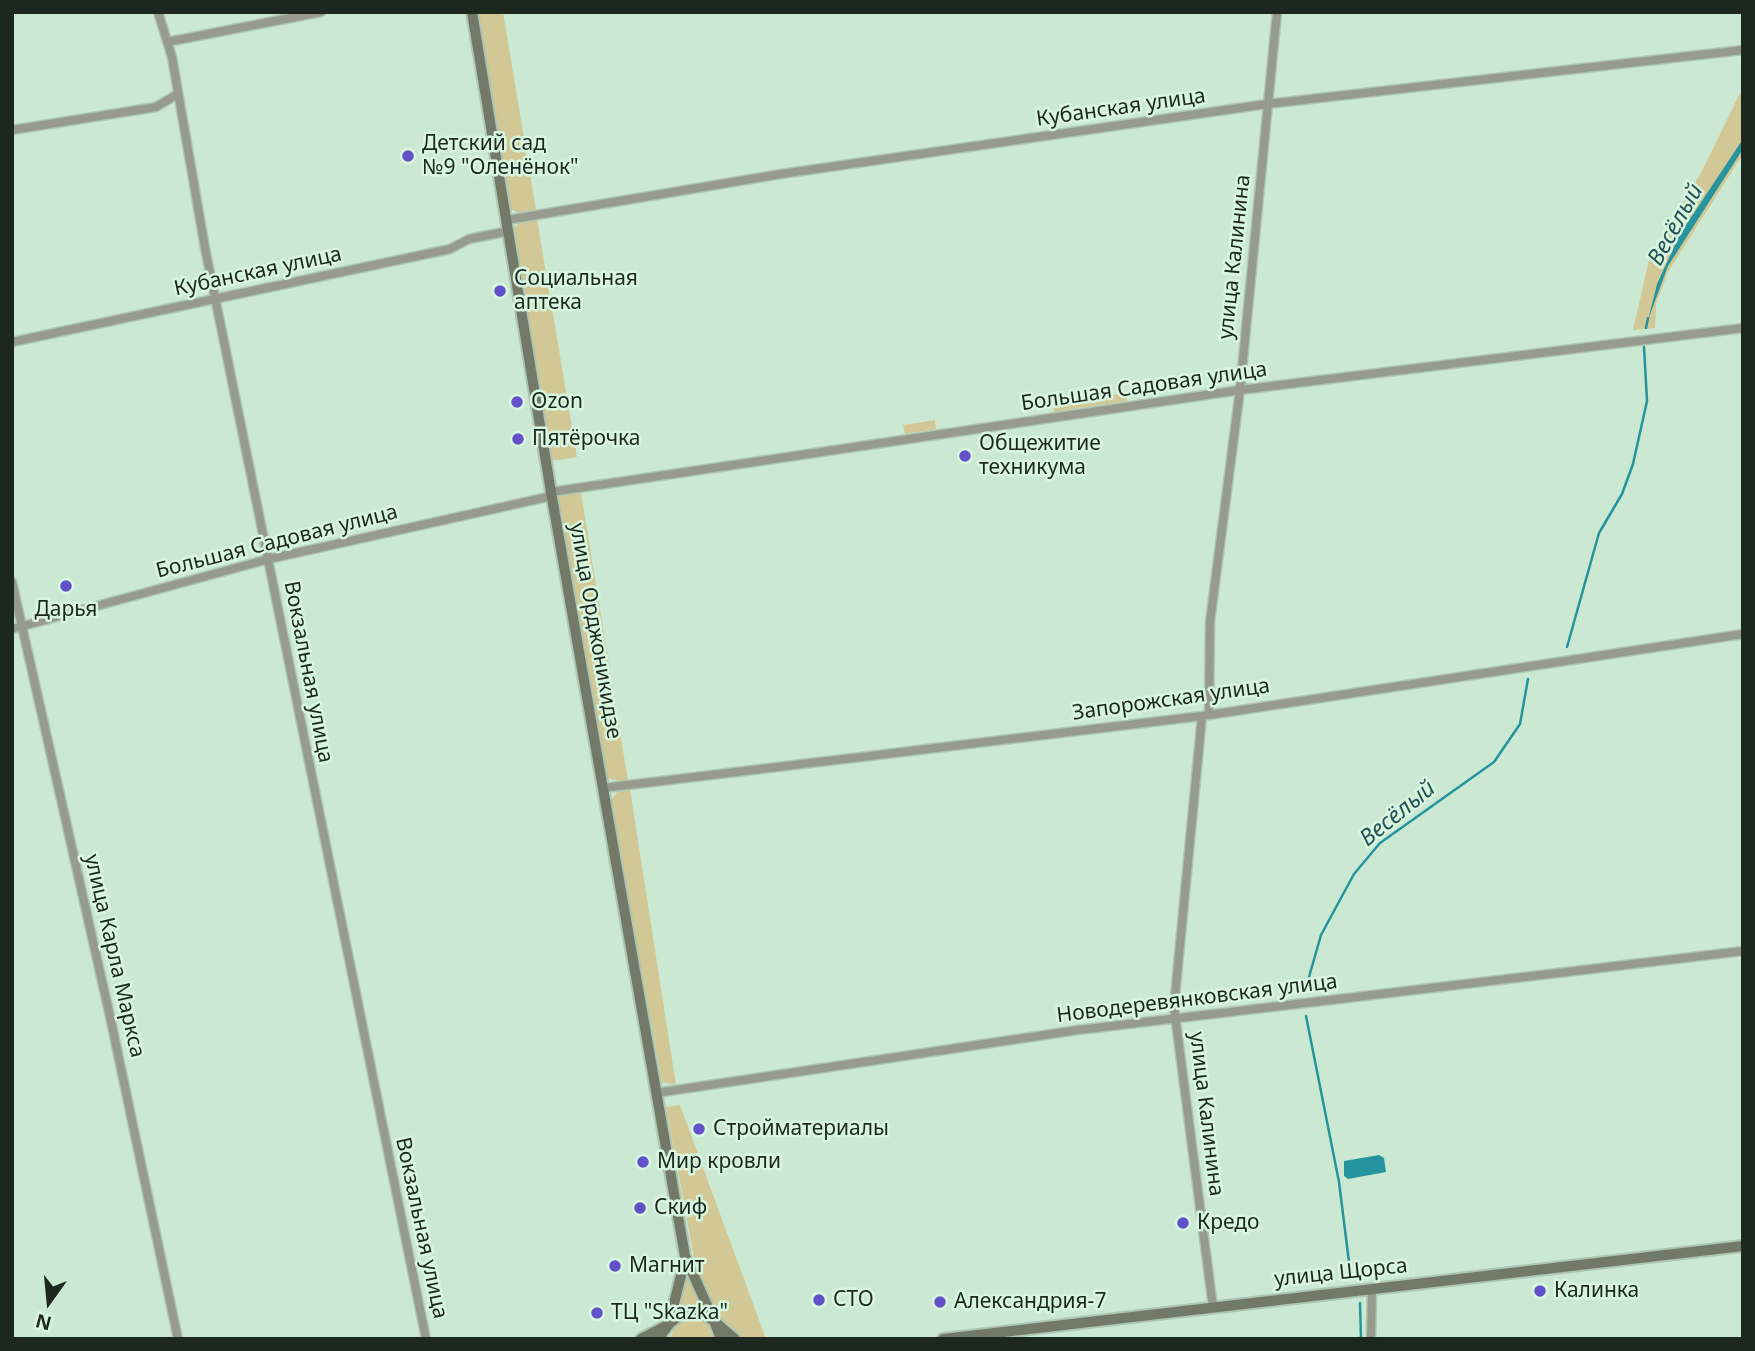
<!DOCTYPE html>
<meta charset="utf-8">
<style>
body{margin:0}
#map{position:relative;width:1755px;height:1351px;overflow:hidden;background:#cbe9d2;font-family:"Noto Sans",sans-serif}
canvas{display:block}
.frame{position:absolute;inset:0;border:14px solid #1c271e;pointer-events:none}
.north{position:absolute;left:14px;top:1267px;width:70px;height:70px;-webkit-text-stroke:5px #d8f6df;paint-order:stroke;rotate:195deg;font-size:19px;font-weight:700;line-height:28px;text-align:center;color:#1c271e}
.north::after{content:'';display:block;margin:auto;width:24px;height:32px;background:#1c271e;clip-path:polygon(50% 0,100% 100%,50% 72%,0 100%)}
</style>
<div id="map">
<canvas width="1755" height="1351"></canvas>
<div class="frame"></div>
<div class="north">N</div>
</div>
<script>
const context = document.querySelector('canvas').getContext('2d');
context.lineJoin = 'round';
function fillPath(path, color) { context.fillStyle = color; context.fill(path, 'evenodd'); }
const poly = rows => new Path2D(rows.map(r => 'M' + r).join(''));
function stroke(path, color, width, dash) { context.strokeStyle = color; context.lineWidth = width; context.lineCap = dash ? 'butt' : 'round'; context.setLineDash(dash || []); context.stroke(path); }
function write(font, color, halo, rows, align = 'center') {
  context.font = font + ' "Noto Sans",sans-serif'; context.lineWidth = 5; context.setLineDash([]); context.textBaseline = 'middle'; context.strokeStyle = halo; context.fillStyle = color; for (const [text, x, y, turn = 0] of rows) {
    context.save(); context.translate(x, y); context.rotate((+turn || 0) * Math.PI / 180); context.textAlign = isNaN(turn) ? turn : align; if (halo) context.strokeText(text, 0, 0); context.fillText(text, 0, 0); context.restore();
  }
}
fillPath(poly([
 [477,12,503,12,536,210,517,213,510,208],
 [1743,87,1743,154,1668,272,1656,304,1655,328,1633,330,1649,260,1702,171],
 [537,219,577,457,552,461,514,229,519,222],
 [1125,393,1127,401,1054,412,1053,403],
 [935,420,936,429,905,434,903,425],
 [581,493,628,781,624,782,607,778,558,496],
 [630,789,676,1085,662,1082,611,800,618,791],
 [680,1105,766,1339,742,1339,731,1330,715,1313,698,1279,666,1107],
 [687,1272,702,1306,678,1309],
 [691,1317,708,1324,714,1339,670,1339,675,1325]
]), '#d2c895');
fillPath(poly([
 [1743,139,1743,149,1668,266,1648,320,1657,284,1680,234],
 [1379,1155,1384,1158,1386,1172,1348,1179,1344,1176,1344,1161]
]), '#26949f');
stroke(poly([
 [1646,328,1648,318],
 [1567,647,1599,533,1622,494,1633,464,1647,401,1644,347],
 [1305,991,1321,935,1354,874,1380,843,1494,762,1520,724,1528,679],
 [1306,1016,1339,1182,1351,1278],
 [1360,1303,1361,1339]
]), '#26949f', 2.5);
const minor = poly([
 [158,12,172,57,205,248,426,1339],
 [167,42,321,12],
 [12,130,156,107,176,95],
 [507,220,781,174,1267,104,1743,50],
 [12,342,450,249,469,239,509,231],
 [551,492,1240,390,1743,328],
 [12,582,111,1021,178,1339],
 [12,629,269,559,552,496],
 [1209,713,1210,622,1240,390,1277,12],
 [1202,716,1174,1007,1213,1307],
 [603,788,1202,716,1743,634],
 [656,1093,1078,1030,1743,951],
 [1371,1339,1372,1289]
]);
const secondary = poly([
 [472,12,551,492,685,1256,714,1321,735,1339],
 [670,1323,684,1312,700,1312,714,1321,721,1339],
 [641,1339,666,1326],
 [658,1339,669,1324,685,1259],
 [943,1339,1743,1246]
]);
stroke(minor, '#acc6b2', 11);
stroke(secondary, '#acc6b2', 14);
stroke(minor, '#969b8e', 8);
stroke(secondary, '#727a67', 10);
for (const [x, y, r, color] of [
 [408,156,7,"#6351ca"],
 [500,291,7,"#6351ca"],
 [517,402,7,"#6351ca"],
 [518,439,7,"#6351ca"],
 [965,456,7,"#6351ca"],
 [66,586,7,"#6351ca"],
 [699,1129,7,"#6351ca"],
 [643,1162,7,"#6351ca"],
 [640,1208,7,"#6351ca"],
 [1183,1223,7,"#6351ca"],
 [615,1266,7,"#6351ca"],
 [1540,1291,7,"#6351ca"],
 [819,1300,7,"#6351ca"],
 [940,1302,7,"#6351ca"],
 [597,1313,7,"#6351ca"]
]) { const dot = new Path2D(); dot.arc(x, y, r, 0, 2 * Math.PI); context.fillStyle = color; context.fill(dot); stroke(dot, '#d8f6df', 2.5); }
write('21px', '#1c271e', '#d8f6df', [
 ["Кубанская улица",1121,108,-8],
 ["улица Калинина",1235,257,-84],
 ["Кубанская улица",258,272,-12],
 ["Большая Садовая улица",1144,387,-8],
 ["Большая Садовая улица",277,542,-14],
 ["улица Орджоникидзе",595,631,80],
 ["Вокзальная улица",308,672,79],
 ["Запорожская улица",1171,700,-8],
 ["улица Карла Маркса",114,956,77],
 ["Новодеревянковская улица",1197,999,-7],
 ["улица Калинина",1206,1114,83],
 ["Вокзальная улица",421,1228,78],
 ["улица Щорса",1341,1273,-6]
]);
write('21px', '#1c271e', '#d8f6df', [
 ["Детский сад",422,144],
 ["№9 \"Оленёнок\"",422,168],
 ["Социальная",514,279],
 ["аптека",514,303],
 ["Ozon",531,402],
 ["Пятёрочка",532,439],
 ["Общежитие",979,444],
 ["техникума",979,468],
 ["Дарья",66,610,"center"],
 ["Стройматериалы",713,1129],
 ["Мир кровли",657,1162],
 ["Скиф",654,1208],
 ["Кредо",1197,1223],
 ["Магнит",629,1266],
 ["Калинка",1554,1291],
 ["СТО",833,1300],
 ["Александрия-7",954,1302],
 ["ТЦ \"Skazka\"",611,1313]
], 'left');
write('italic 23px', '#255257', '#d8f6df', [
 ["Весёлый",1676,225,-61],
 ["Весёлый",1398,814,-39]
]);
</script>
